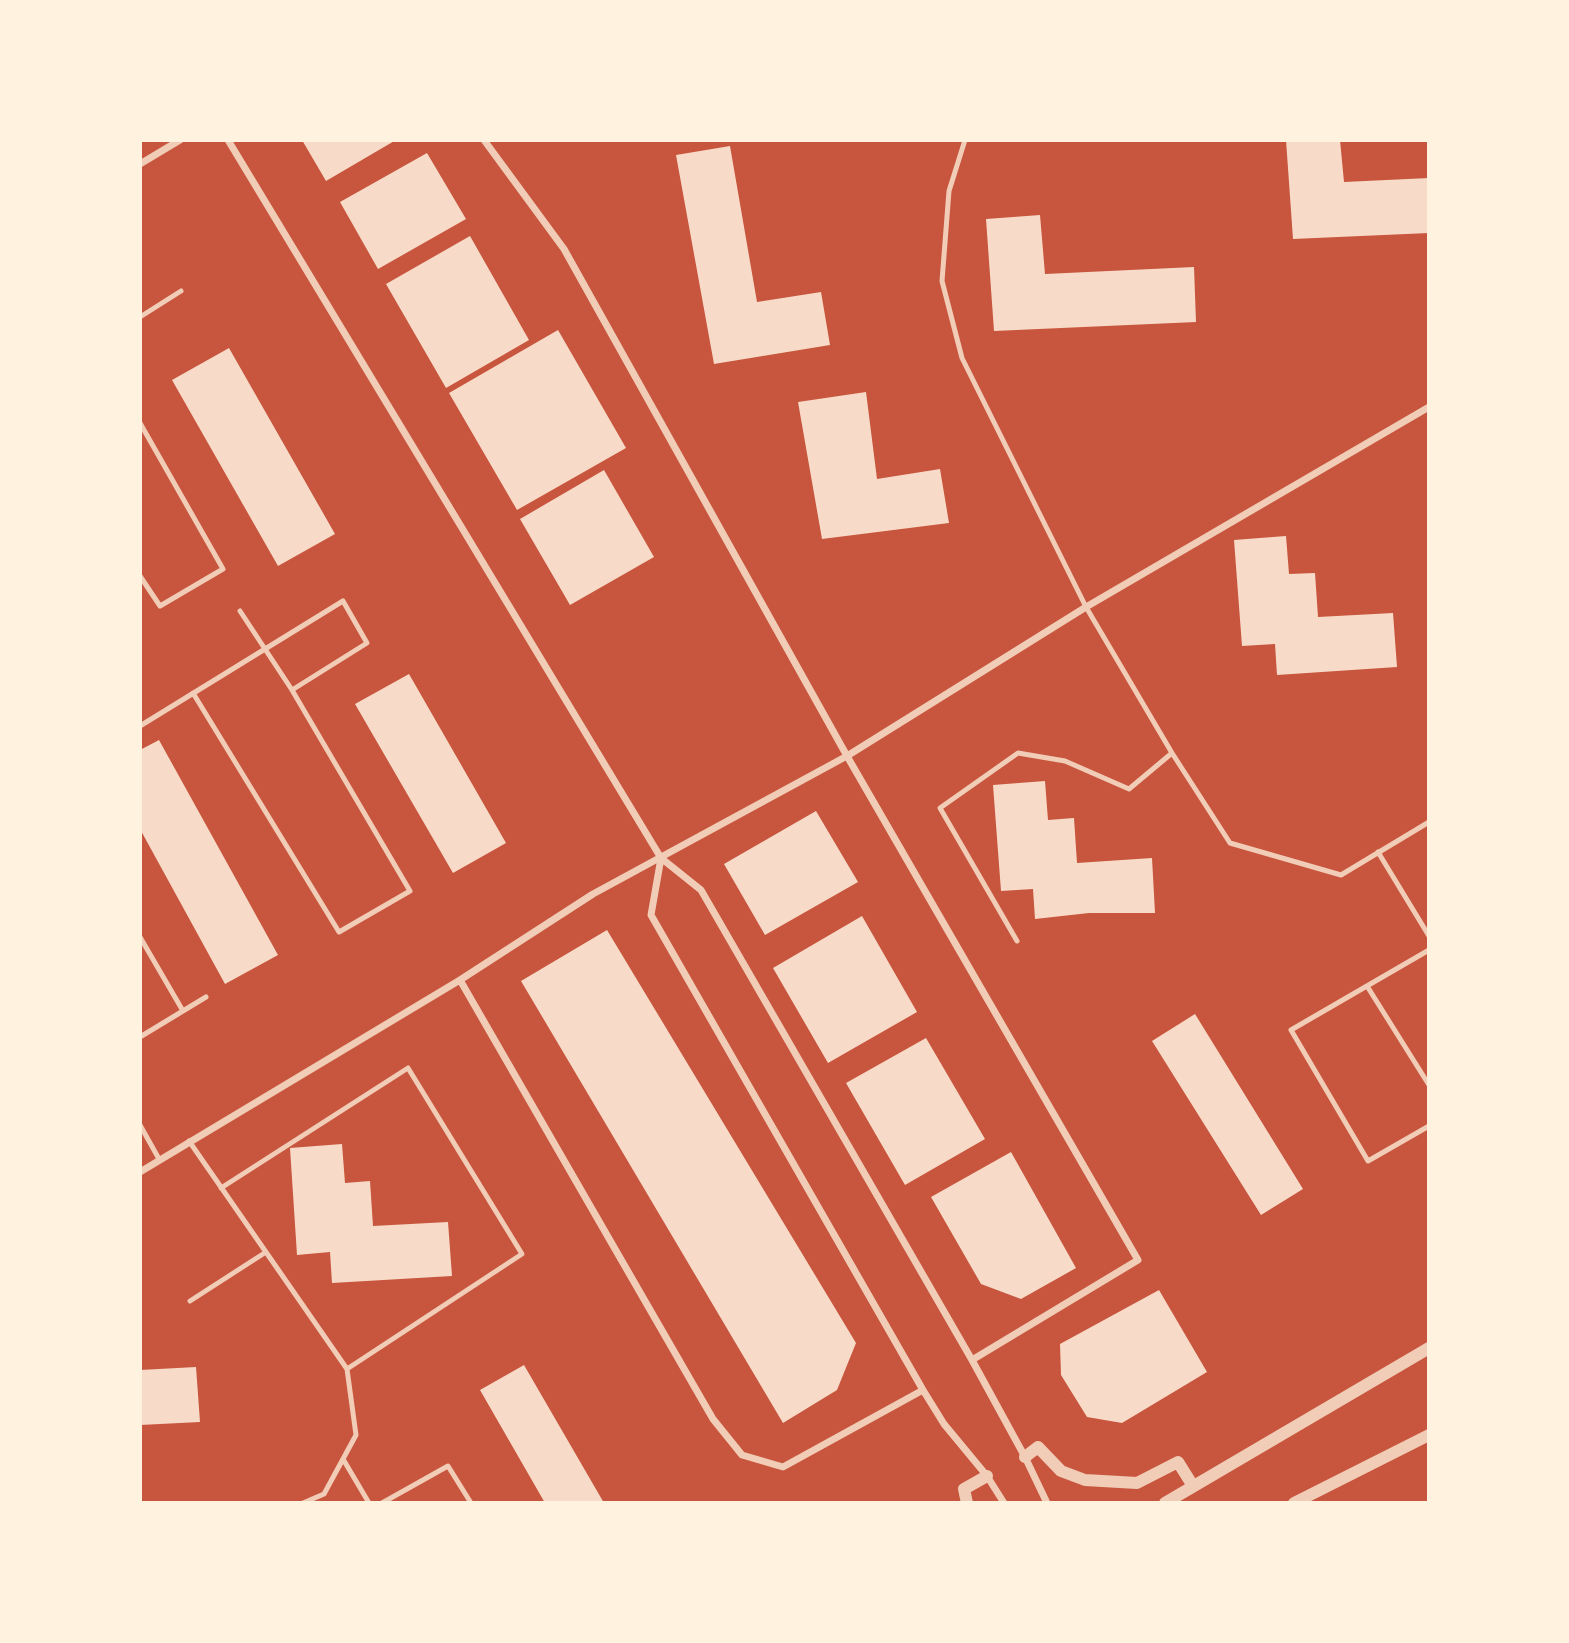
<!DOCTYPE html>
<style>
body{margin:0}
#map{position:relative;width:1569px;height:1643px;overflow:hidden;background:#c8553d;font-family:"Golos Text",sans-serif}
canvas{display:block}
.frame{position:absolute;inset:0;border:142px solid #fff3e0;pointer-events:none}
</style>
<div id="map">
<canvas width="1569" height="1643"></canvas>
<div class="frame"></div>
</div>
<script>
const context = document.querySelector('canvas').getContext('2d');
context.lineJoin = 'round';
function fillPath(path, color) { context.fillStyle = color; context.fill(path, 'evenodd'); }
const poly = rows => new Path2D(rows.map(r => 'M' + r).join(''));
function stroke(path, color, width, dash) { context.strokeStyle = color; context.lineWidth = width; context.lineCap = dash ? 'butt' : 'round'; context.setLineDash(dash || []); context.stroke(path); }
fillPath(poly([
 [302,140,396,140,326,181],
 [1286,140,1340,140,1344,182,1429,178,1429,233,1293,239],
 [730,146,757,302,821,292,830,345,714,364,676,155],
 [427,153,466,219,378,269,340,202],
 [1040,215,1045,274,1194,267,1196,322,994,331,986,219],
 [470,236,529,340,446,388,386,284],
 [558,330,626,448,517,510,449,393],
 [229,348,335,534,278,566,172,380],
 [866,392,877,479,940,469,949,523,822,539,798,402],
 [604,470,654,557,570,605,520,519],
 [1286,536,1289,574,1315,573,1318,617,1393,613,1397,667,1277,675,1275,644,1242,646,1234,540],
 [409,674,506,843,453,873,355,704],
 [159,740,278,955,225,984,140,829,140,750],
 [1045,781,1048,820,1074,818,1077,863,1152,858,1155,913,1089,913,1035,919,1033,889,1001,891,993,785],
 [816,811,858,882,765,935,724,864],
 [862,916,917,1012,828,1063,773,968],
 [607,930,856,1343,837,1390,783,1423,521,981],
 [1195,1014,1303,1189,1261,1215,1152,1041],
 [926,1038,985,1139,905,1185,846,1083],
 [342,1144,345,1183,370,1181,373,1226,448,1222,452,1276,332,1283,330,1252,297,1255,290,1148],
 [1011,1152,1076,1268,1021,1299,981,1284,931,1197],
 [1159,1290,1207,1372,1122,1423,1087,1417,1061,1375,1060,1344],
 [524,1365,604,1503,545,1503,480,1390],
 [196,1367,200,1422,140,1425,140,1370]
]), '#f7dbc8');
stroke(poly([
 [965,140,949,191,942,281,962,358,1086,607,1172,753,1230,843,1341,875,1429,822],
 [140,317,181,291],
 [140,423,223,569,160,606,140,576],
 [193,693,339,932,410,891,292,690,240,611],
 [140,726,343,601,367,643,292,690],
 [1378,852,1429,936],
 [140,937,183,1011],
 [1017,941,940,808,1018,753,1065,761,1129,789,1172,753],
 [1429,950,1291,1030,1368,1161,1429,1126],
 [1367,986,1429,1085],
 [140,1037,206,997],
 [140,1125,159,1159],
 [189,1141,347,1369,356,1435,324,1494,303,1503],
 [221,1188,408,1068,522,1254,347,1369],
 [190,1301,266,1252],
 [343,1459,369,1503],
 [382,1503,448,1466,471,1503]
]), '#f1ccb7', 5);
stroke(poly([
 [228,140,661,858,701,890,972,1360,1025,1457,1047,1503],
 [484,140,564,249,847,756,1138,1260,972,1360],
 [140,164,180,140],
 [661,858,651,915,923,1390,944,1424,987,1476,1004,1503],
 [460,980,713,1419,742,1455,783,1467,923,1390],
 [140,1172,460,980,593,894,847,756,1086,607,1429,407]
]), '#f1ccb7', 7);
stroke(poly([
 [1025,1457,1038,1447,1061,1471,1085,1480,1137,1483,1178,1462,1193,1486],
 [967,1503,964,1489,987,1476],
 [1165,1503,1429,1348],
 [1294,1503,1429,1435]
]), '#f1ccb7', 12);
</script>
